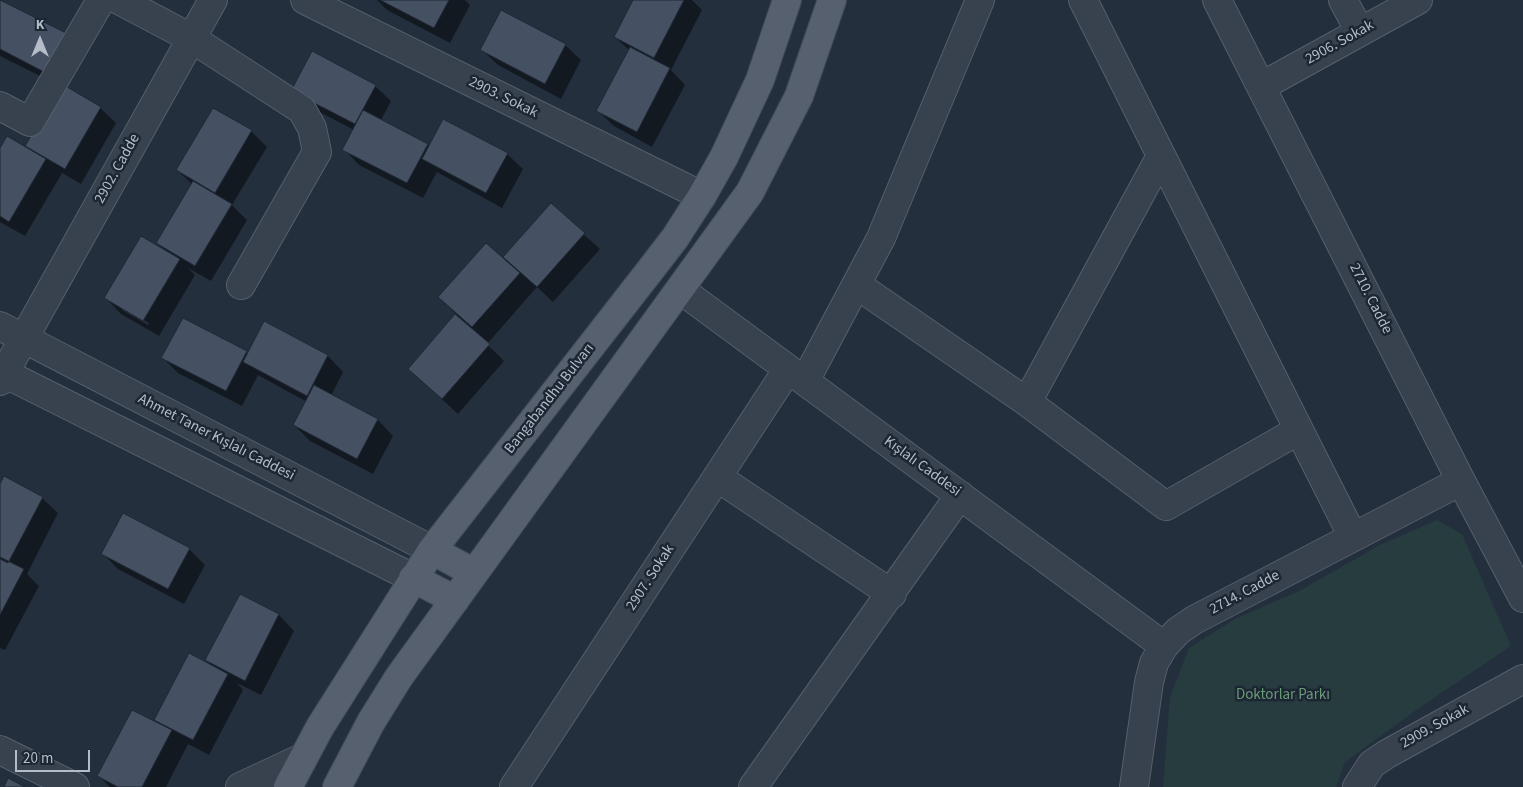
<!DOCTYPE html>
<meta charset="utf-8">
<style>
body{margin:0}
#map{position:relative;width:1523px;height:787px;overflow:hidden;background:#242f3e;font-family:"Source Sans 3",sans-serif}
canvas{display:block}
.north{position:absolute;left:15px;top:15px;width:50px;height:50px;-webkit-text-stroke:4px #1d2633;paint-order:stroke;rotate:0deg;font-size:14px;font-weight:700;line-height:20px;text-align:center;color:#b4bcc9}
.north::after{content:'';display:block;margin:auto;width:18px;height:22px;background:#b4bcc9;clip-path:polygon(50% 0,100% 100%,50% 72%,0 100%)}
.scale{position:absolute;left:15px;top:750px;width:75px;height:22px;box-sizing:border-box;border:2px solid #b4bcc9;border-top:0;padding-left:6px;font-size:15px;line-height:18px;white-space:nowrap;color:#b4bcc9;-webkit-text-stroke:4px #1d2633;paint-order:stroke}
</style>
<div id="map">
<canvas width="1523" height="787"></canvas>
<div class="north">K</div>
<div class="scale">20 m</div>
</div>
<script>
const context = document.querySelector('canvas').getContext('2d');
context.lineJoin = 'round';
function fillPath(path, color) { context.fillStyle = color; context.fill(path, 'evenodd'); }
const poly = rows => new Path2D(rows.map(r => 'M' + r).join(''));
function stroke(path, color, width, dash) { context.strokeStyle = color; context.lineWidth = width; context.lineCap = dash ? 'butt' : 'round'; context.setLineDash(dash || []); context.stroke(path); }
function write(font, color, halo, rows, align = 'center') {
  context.font = font + ' "Source Sans 3",sans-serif'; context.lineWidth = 5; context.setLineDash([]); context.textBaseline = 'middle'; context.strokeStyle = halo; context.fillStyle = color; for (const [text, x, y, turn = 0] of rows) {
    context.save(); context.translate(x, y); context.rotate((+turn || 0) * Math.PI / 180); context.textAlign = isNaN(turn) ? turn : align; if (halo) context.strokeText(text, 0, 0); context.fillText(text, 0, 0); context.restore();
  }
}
fillPath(poly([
 [1437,520,1462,534,1511,646,1422,706,1345,762,1336,787,1163,787,1170,697,1189,648,1233,620,1301,590,1380,545]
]), '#263c3f');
fillPath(poly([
 [0,0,63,86,100,108,116,123,81,184,62,173,25,236,0,222,0,151,25,149,62,87,0,56],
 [377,0,465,0,470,5,450,43,387,10],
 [635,0,692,0,702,10,671,70,685,85,652,147,614,126,598,111,630,51,615,37],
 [565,45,581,60,561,99,498,65,482,50],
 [375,86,391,101,381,120,430,147,507,154,523,169,502,208,437,172,423,198,359,165,344,149,354,130,308,106,292,91],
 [251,131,267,147,232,205,247,220,211,281,188,268,195,275,159,336,121,314,106,298,165,250,158,243,192,184,177,170],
 [122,307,149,323,148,325,122,310],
 [551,205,600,249,553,302,537,287,487,344,504,361,458,414,409,369,457,315,440,297,503,259],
 [264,323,328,356,343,372,331,396,378,420,393,436,373,474,310,441,294,425,307,402,258,375,242,406,178,373,163,358,246,352,248,354],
 [0,487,42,498,58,513,27,574,39,586,5,650,0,648],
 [189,549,205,565,184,604,118,569,102,553],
 [240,595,279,615,294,631,261,695,237,683,243,690,209,755,188,744,166,787,110,787,99,776,154,722,189,655,213,667,207,660]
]), '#0007');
const building = poly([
 [0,0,66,33,46,73,0,49,0,0],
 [380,0,449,0,434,28,380,0],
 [633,0,684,0,654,58,614,37,633,0],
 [501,10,566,44,545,84,480,50,501,10],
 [630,47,670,68,637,132,596,111,630,47],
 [312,51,376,85,355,124,291,91,312,51],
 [62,84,101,107,65,169,25,146,62,84],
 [213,108,252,130,215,193,176,170,213,108],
 [363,110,428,144,407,183,342,150,363,110],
 [443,119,508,153,486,193,422,159,443,119],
 [7,136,46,159,9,222,0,216,0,148,7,136],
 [193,181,232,204,195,266,156,243,193,181],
 [551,203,585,233,537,287,503,257,551,203],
 [141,236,180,259,143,321,104,298,141,236],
 [486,243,520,273,472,327,438,297,486,243],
 [455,314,490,344,442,399,408,369,455,314],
 [183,318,247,351,226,391,161,358,183,318],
 [264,321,328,355,307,396,243,362,264,321],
 [314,385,378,419,357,459,293,425,314,385],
 [4,476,43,497,8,563,0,559,0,484,4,476],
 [123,513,190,548,168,589,101,554,123,513],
 [0,557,24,569,0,615,0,557],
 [240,594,279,614,245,681,205,660,240,594],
 [189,653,228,674,193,740,154,720,189,653],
 [132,710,172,730,142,787,118,787,97,776,132,710],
 [8,778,25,787,4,787,8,778]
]);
fillPath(building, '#455162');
stroke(building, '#1f2835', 1);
const minor = poly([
 [119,0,191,38,302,110,312,128,317,152,241,285],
 [305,0,702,196],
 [1083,0,1299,430],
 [1217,0,1461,481,1523,598],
 [1343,0,1360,32],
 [1262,86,1418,0],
 [0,106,30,122,101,0],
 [857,285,1027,402,1166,506,1299,430,1353,537],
 [681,290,1164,646],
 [0,326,432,550],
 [0,371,413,578],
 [0,381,213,0],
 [805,381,881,238,980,0],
 [1027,402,1161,156],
 [717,477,892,594],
 [0,750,75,787],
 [240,787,302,758],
 [514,787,788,369],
 [753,787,960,495],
 [1134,787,1149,682,1154,663,1164,646,1178,631,1194,620,1461,481],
 [1357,787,1372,764,1387,754,1523,679]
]);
const major = poly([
 [432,550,474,573],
 [413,578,455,600],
 [288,787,320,727,432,550,648,273,675,238,702,196,724,157,760,80,787,0],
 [337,787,371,722,399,677,750,192,799,96,832,0]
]);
stroke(minor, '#565f6c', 30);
stroke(major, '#414a57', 30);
stroke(minor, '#38414e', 28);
stroke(major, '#56606e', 28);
write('15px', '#b4bcc9', '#1d2633', [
 ["2906. Sokak",1340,43,-29],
 ["2903. Sokak",503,98,26],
 ["2902. Cadde",118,169,-61],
 ["2710. Cadde",1370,299,63],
 ["Bangabandhu Bulvarı",550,399,-52],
 ["Ahmet Taner Kışlalı Caddesi",216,438,27],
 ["Kışlalı Caddesi",922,467,36],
 ["2907. Sokak",651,578,-57],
 ["2714. Cadde",1245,593,-28],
 ["2909. Sokak",1435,727,-29]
]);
write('15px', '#6b9a76', '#1d2633', [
 ["Doktorlar Parkı",1283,696]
]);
</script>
